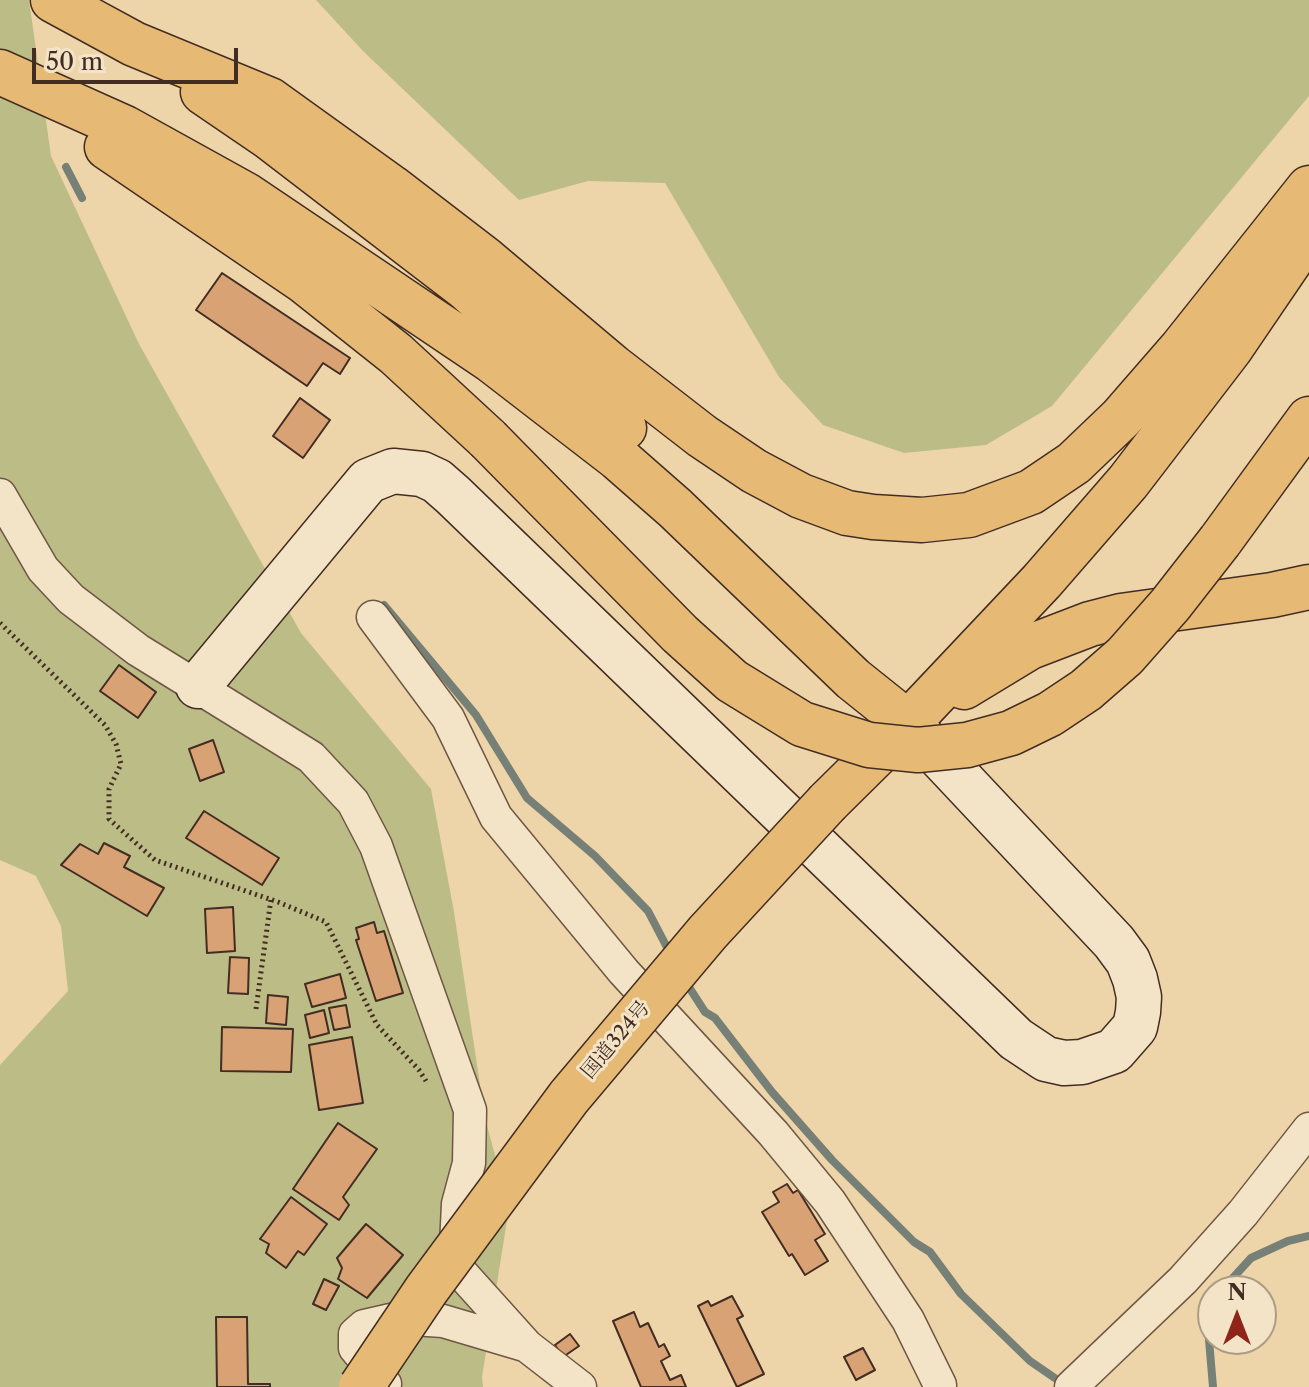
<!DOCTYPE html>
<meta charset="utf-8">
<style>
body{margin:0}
#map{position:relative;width:1309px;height:1387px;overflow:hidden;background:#edd5a9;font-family:"Libre Caslon Text",serif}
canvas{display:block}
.north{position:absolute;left:1197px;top:1275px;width:80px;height:80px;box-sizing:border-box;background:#f3e4c7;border:2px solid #ad9b85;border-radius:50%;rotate:0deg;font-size:22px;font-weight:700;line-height:32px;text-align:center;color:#432d23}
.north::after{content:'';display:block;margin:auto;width:28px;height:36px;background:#8f2418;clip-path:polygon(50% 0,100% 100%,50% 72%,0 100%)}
.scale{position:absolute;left:32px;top:48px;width:206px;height:36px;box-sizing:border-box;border:4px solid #432d23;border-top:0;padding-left:10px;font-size:24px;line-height:28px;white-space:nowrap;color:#432d23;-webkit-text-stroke:6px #f3e4c7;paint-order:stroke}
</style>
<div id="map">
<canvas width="1309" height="1387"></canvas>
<div class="north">N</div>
<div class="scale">50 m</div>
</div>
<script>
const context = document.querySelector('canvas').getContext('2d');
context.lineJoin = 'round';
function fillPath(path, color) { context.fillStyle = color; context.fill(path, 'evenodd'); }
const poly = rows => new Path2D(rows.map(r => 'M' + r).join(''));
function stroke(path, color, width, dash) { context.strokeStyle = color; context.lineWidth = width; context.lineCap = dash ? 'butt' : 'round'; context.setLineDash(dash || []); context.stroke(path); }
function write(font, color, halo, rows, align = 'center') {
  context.font = font + ' "Libre Caslon Text","Noto Serif JP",serif'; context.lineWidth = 6; context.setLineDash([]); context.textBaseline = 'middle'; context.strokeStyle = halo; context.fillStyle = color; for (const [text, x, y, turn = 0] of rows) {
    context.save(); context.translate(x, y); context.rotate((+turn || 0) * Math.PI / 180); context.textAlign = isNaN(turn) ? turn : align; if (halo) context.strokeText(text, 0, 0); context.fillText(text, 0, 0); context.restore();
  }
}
fillPath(poly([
 [0,0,29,0,51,156,139,344,301,633,431,789,454,912,485,1118,509,1208,482,1377,483,1387,0,1387,0,1065,68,991,61,926,36,876,0,860],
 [316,0,1309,0,1309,96,1052,406,986,445,904,453,823,425,779,377,665,183,588,181,519,200,363,51]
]), '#bbbc86');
stroke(poly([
 [66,167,82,198],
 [384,605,476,715,527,798,595,856,648,911,671,955],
 [685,981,705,1012,715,1018,772,1092,832,1160,914,1242,930,1252,961,1294,1030,1361,1065,1385],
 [1221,1291,1251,1258,1288,1241,1309,1236],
 [1213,1314,1208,1328,1213,1387]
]), '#778076', 8);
const building = poly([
 [222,273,350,358,340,374,323,363,307,386,196,310,222,273],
 [300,398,330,420,303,458,273,436,300,398],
 [119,665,156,692,138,718,100,691,119,665],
 [213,740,224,772,200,781,189,749,213,740],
 [204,811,279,858,262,885,186,838,204,811],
 [104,843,130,856,124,867,164,888,147,916,61,865,80,844,98,854,104,843],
 [233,907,235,951,207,953,205,909,233,907],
 [374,922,377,933,384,931,403,993,376,1001,356,940,359,939,356,928,374,922],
 [230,957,249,958,248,994,228,993,230,957],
 [340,974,346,998,312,1007,305,984,340,974],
 [268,995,288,997,286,1025,266,1023,268,995],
 [346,1005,350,1027,334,1030,329,1008,346,1005],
 [324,1010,329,1033,310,1038,305,1015,324,1010],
 [222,1027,293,1029,291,1072,221,1071,222,1027],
 [352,1037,363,1103,319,1110,309,1045,352,1037],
 [338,1123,377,1149,343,1197,349,1205,339,1220,293,1189,338,1123],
 [787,1184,793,1193,798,1190,825,1234,815,1240,828,1261,805,1275,792,1254,789,1256,762,1212,779,1202,773,1192,787,1184],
 [291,1197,327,1224,304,1255,298,1251,286,1268,266,1253,269,1244,260,1239,291,1197],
 [366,1224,403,1255,367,1298,338,1279,342,1268,337,1258,366,1224],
 [324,1279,339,1286,326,1310,313,1304,324,1279],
 [732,1296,743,1316,737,1319,764,1374,737,1387,698,1306,708,1301,711,1306,732,1296],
 [634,1312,640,1327,648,1323,659,1347,664,1344,670,1356,661,1361,670,1380,681,1375,686,1387,641,1387,613,1321,634,1312],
 [216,1317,247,1317,248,1384,270,1384,270,1387,217,1387,216,1317],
 [570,1334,579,1346,563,1357,555,1345,570,1334],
 [863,1348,875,1370,856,1380,844,1357,863,1348]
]);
fillPath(building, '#d8a274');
stroke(building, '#432d23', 2);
const street = poly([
 [0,495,43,569,71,599,138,650,311,757,353,802,376,846,470,1110,469,1163,458,1204,455,1266,527,1346,580,1387],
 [373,617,448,718,496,817,624,972,773,1133,830,1202,908,1320,940,1385],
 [385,1384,355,1348,355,1334,364,1326,399,1318,443,1321,524,1345],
 [1071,1387,1183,1280,1243,1213,1309,1129]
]);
const secondary = poly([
 [198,686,368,481,393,471,422,474,437,481,453,495,1016,1039,1046,1059,1064,1063,1082,1062,1114,1051,1135,1027,1138,1012,1139,997,1135,979,1128,961,1114,942,911,726]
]);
const highway = poly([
 [53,0,134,44,270,100,391,187,486,260,613,367,702,436,754,471,801,496,847,513,873,517,922,520,969,515,1031,492,1074,463,1121,418,1181,349,1309,188],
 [0,72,125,128,246,195,491,360,618,458,675,508,853,679,908,723],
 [203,92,269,137,466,288,624,428],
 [107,147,304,281,396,354,488,439],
 [1220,541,1309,419],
 [964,687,1030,647,1090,624,1121,616,1272,595,1309,587],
 [828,802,908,723,1042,581,1128,482,1230,349,1309,233]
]);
stroke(street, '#6e5744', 35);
stroke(secondary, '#432d23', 47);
stroke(highway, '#432d23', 47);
stroke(poly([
 [0,623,105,725,116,744,121,764,109,789,109,819,155,860,278,902,326,922,377,1025,419,1070,426,1081],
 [256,1009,271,899]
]), '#432d23', 5, [2, 4]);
stroke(street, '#f3e4c7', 32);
stroke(secondary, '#f3e4c7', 44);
stroke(highway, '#e6ba74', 44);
const highwayBridge = poly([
 [488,439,680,634,732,681,802,724,869,745,918,750,967,745,1011,733,1050,714,1086,690,1125,656,1170,605,1220,541],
 [361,1387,427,1289,569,1097,708,932,828,802]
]);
stroke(highwayBridge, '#432d23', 47, []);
stroke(highwayBridge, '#e6ba74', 44);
write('20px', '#432d23', '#f3e4c7', [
 ["国道324号",616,1040,-50]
]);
</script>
